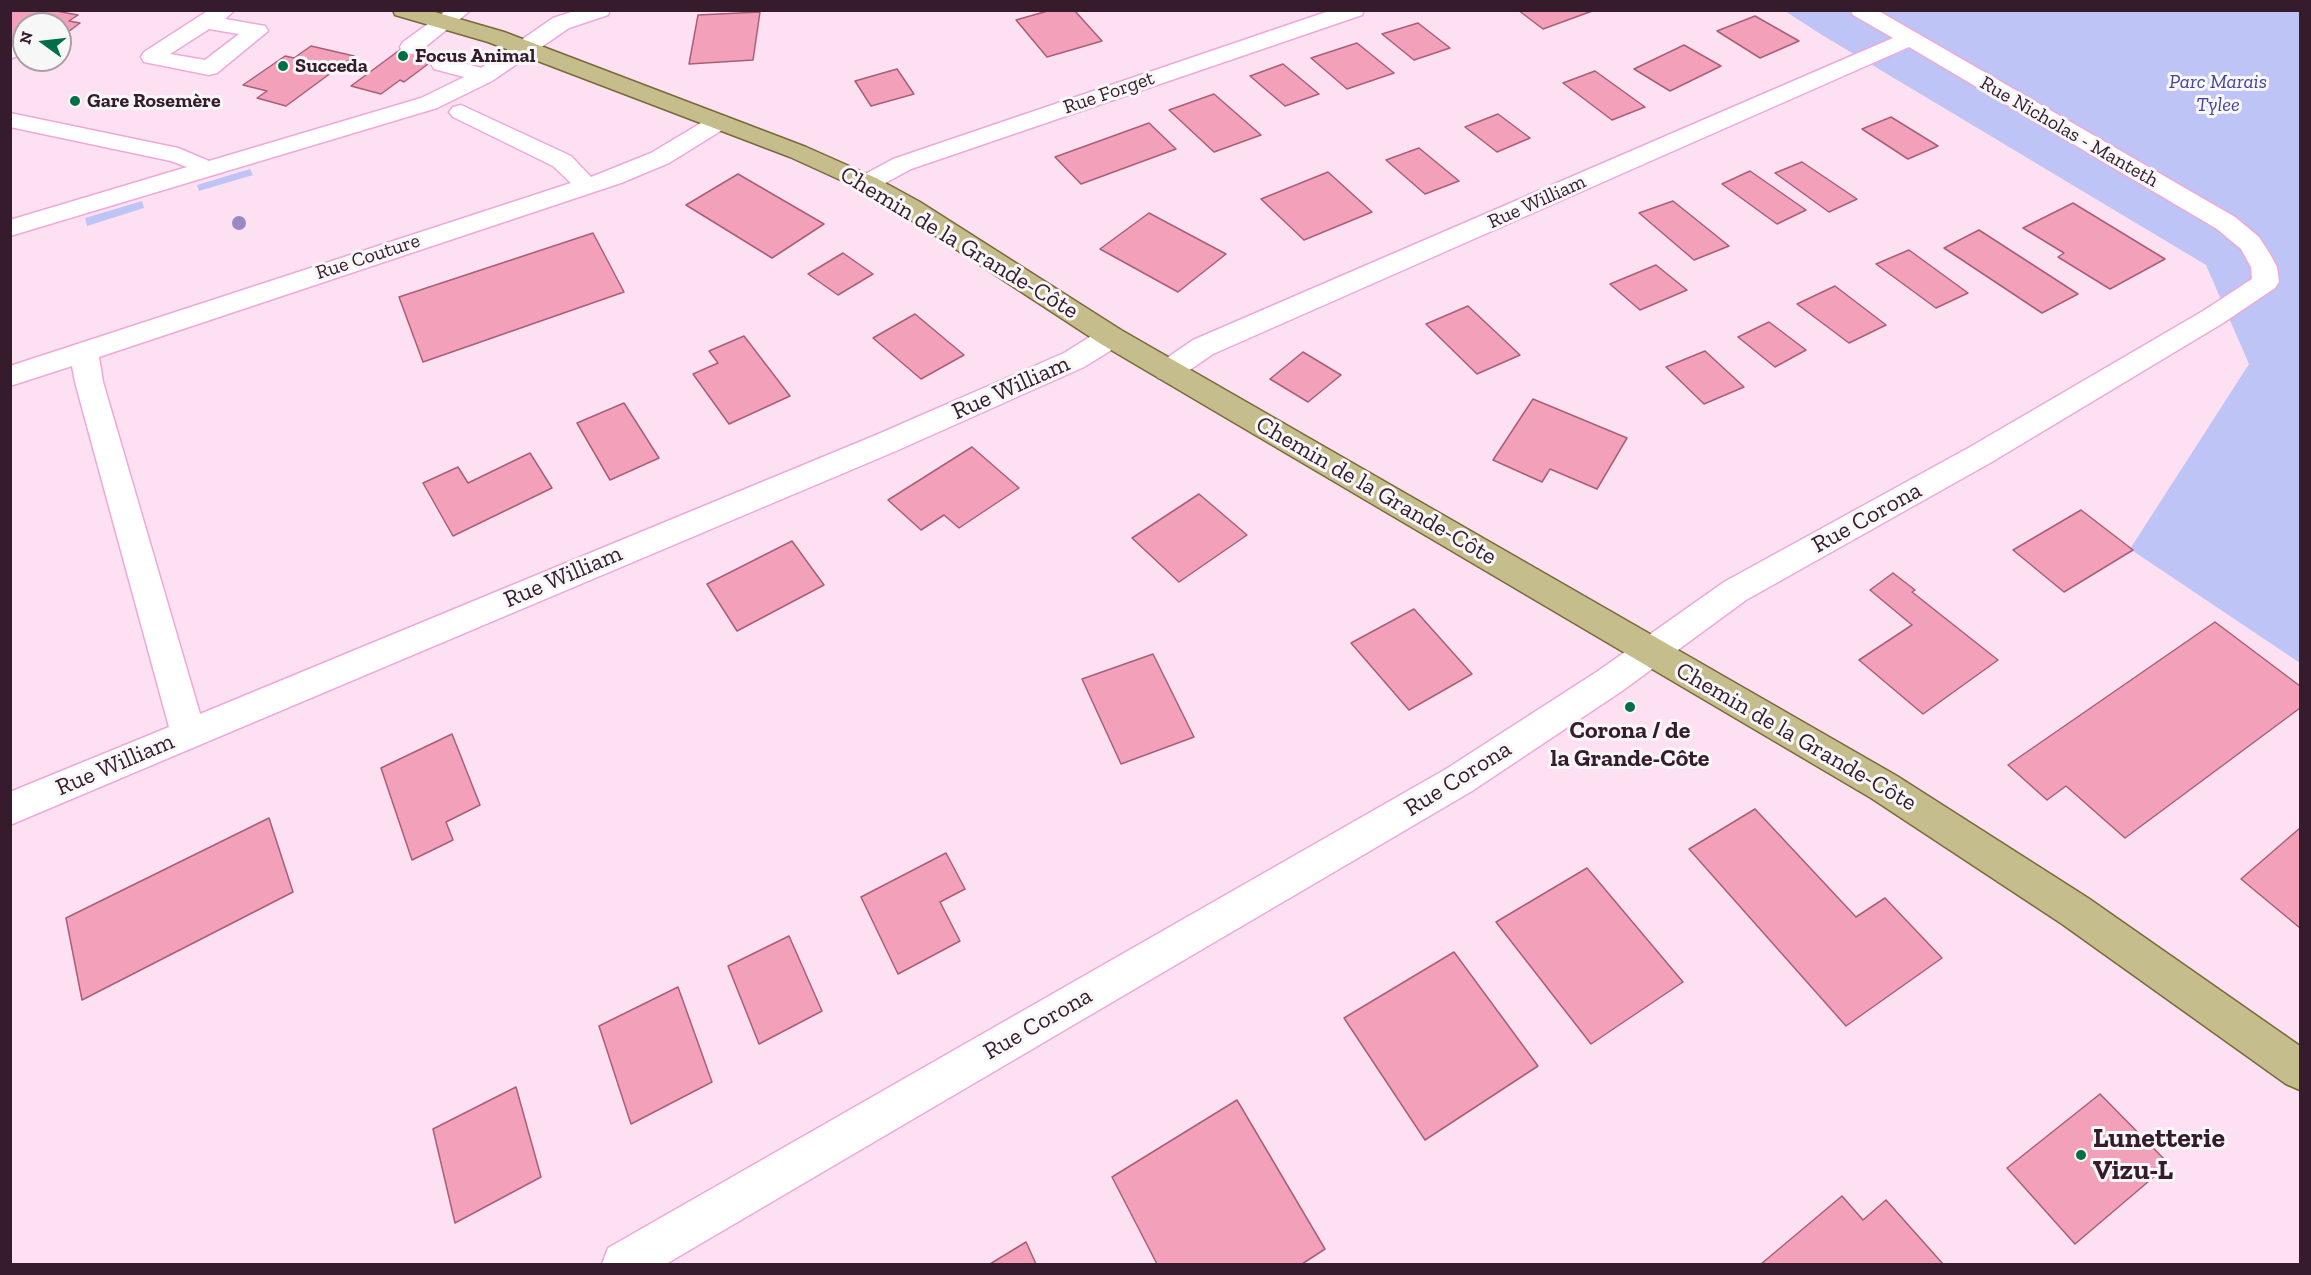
<!DOCTYPE html>
<meta charset="utf-8">
<style>
body{margin:0}
#map{position:relative;width:2311px;height:1275px;overflow:hidden;background:#fee0f3;font-family:"Zilla Slab",serif}
canvas{display:block}
.frame{position:absolute;inset:0;border:12px solid #361b2d;pointer-events:none}
.north{position:absolute;left:12px;top:12px;width:60px;height:60px;box-sizing:border-box;background:#f7f7f7;border:2px solid #aa9fa6;border-radius:50%;rotate:285deg;font-size:16px;font-weight:700;line-height:24px;text-align:center;color:#361b2d}
.north::after{content:'';display:block;margin:auto;width:21px;height:27px;background:#006f47;clip-path:polygon(50% 0,100% 100%,50% 72%,0 100%)}
</style>
<div id="map">
<canvas width="2311" height="1275"></canvas>
<div class="frame"></div>
<div class="north">N</div>
</div>
<script>
const context = document.querySelector('canvas').getContext('2d');
context.lineJoin = 'round';
function fillPath(path, color) { context.fillStyle = color; context.fill(path, 'evenodd'); }
const poly = rows => new Path2D(rows.map(r => 'M' + r).join(''));
function stroke(path, color, width, dash) { context.strokeStyle = color; context.lineWidth = width; context.lineCap = dash ? 'butt' : 'round'; context.setLineDash(dash || []); context.stroke(path); }
function write(font, color, halo, rows, align = 'center') {
  context.font = font + ' "Zilla Slab",serif'; context.lineWidth = 6; context.setLineDash([]); context.textBaseline = 'middle'; context.strokeStyle = halo; context.fillStyle = color; for (const [text, x, y, turn = 0] of rows) {
    context.save(); context.translate(x, y); context.rotate((+turn || 0) * Math.PI / 180); context.textAlign = isNaN(turn) ? turn : align; if (halo) context.strokeText(text, 0, 0); context.fillText(text, 0, 0); context.restore();
  }
}
fillPath(poly([
 [1785,11,2300,11,2300,663,2130,549,2249,364,2206,265,1822,35],
 [250,169,253,175,199,191,197,185],
 [142,201,144,208,87,226,85,218]
]), '#bfc4f6');
const building = poly([
 [10,10,57,10,56,11,78,15,69,21,80,23,60,38,60,24,24,24,24,43,10,41,10,10],
 [1051,10,1074,10,1102,41,1047,57,1016,20,1051,10],
 [1518,10,1595,10,1543,29,1518,10],
 [760,12,753,60,689,64,698,15,760,12],
 [1755,16,1799,41,1760,58,1717,31,1755,16],
 [1418,23,1450,48,1414,60,1382,34,1418,23],
 [1357,43,1394,73,1347,89,1311,58,1357,43],
 [1684,45,1721,66,1670,91,1634,69,1684,45],
 [311,46,354,56,286,106,257,98,267,91,243,85,285,56,294,58,311,46],
 [401,49,436,58,404,82,400,80,381,94,351,86,401,49],
 [1283,64,1319,94,1285,106,1250,76,1283,64],
 [897,69,914,94,871,106,855,81,897,69],
 [1595,71,1645,107,1612,120,1563,83,1595,71],
 [1214,94,1261,135,1214,152,1169,110,1214,94],
 [1498,114,1530,138,1497,152,1465,127,1498,114],
 [1891,117,1938,146,1908,159,1862,129,1891,117],
 [1149,123,1176,149,1081,184,1055,157,1149,123],
 [1419,148,1459,181,1425,194,1386,160,1419,148],
 [1802,162,1857,199,1829,212,1775,173,1802,162],
 [1750,171,1806,210,1777,224,1722,184,1750,171],
 [1328,172,1372,212,1304,240,1261,199,1328,172],
 [738,174,824,224,772,258,686,205,738,174],
 [1673,201,1729,246,1694,260,1639,213,1673,201],
 [2073,203,2165,259,2110,289,2058,257,2064,253,2023,228,2073,203],
 [1149,213,1226,254,1178,292,1100,249,1149,213],
 [1979,230,2078,294,2042,313,1944,248,1979,230],
 [593,233,624,292,423,362,399,297,593,233],
 [1909,250,1968,293,1936,308,1876,264,1909,250],
 [843,253,873,274,838,295,808,274,843,253],
 [1656,265,1687,290,1640,310,1610,284,1656,265],
 [1835,286,1886,325,1849,343,1797,304,1835,286],
 [1468,306,1520,355,1477,374,1426,324,1468,306],
 [915,314,964,355,921,379,873,338,915,314],
 [1769,322,1806,350,1775,367,1738,337,1769,322],
 [744,336,790,396,729,424,693,374,718,363,709,351,744,336],
 [1705,351,1744,387,1704,404,1666,367,1705,351],
 [1303,352,1341,375,1308,402,1270,379,1303,352],
 [1533,399,1627,438,1597,489,1550,469,1542,482,1493,460,1533,399],
 [624,403,659,458,610,480,577,423,624,403],
 [972,447,1019,488,959,528,944,515,921,530,888,500,972,447],
 [530,453,552,488,453,536,423,483,458,467,468,483,530,453],
 [1199,494,1247,535,1179,582,1132,538,1199,494],
 [2081,510,2133,550,2064,592,2013,550,2081,510],
 [792,541,824,585,737,631,707,584,792,541],
 [1893,573,1915,590,1912,592,1998,660,1923,714,1859,660,1912,625,1870,590,1893,573],
 [1414,609,1472,674,1409,710,1351,643,1414,609],
 [2215,622,2300,686,2300,708,2125,838,2066,786,2047,800,2008,765,2215,622],
 [1153,654,1194,737,1121,764,1082,679,1153,654],
 [452,734,480,805,446,822,453,840,412,860,381,768,452,734],
 [1755,809,1856,917,1885,898,1942,958,1846,1026,1689,849,1755,809],
 [269,818,293,892,82,1000,66,918,269,818],
 [2300,828,2300,928,2241,879,2300,828],
 [946,853,965,889,940,902,960,941,898,974,861,897,946,853],
 [1587,868,1683,982,1591,1044,1496,922,1587,868],
 [789,936,822,1011,759,1044,728,966,789,936],
 [1454,952,1538,1066,1425,1140,1344,1018,1454,952],
 [678,987,712,1082,631,1124,599,1026,678,987],
 [516,1087,541,1177,455,1223,433,1129,516,1087],
 [2100,1094,2169,1164,2075,1244,2007,1168,2100,1094],
 [1237,1100,1325,1249,1302,1264,1157,1264,1112,1177,1237,1100],
 [1842,1196,1863,1220,1886,1200,1943,1264,1761,1264,1842,1196],
 [1026,1242,1036,1264,990,1264,1026,1242]
]);
fillPath(building, '#f3a1ba');
stroke(building, '#a95e76', 1.5);
const minor = poly([
 [209,10,235,10,225,19,265,26,268,31,217,73,209,75,144,62,141,57,144,52,209,10],
 [209,29,239,34,205,60,170,54,209,29],
 [447,10,471,10,419,52,411,54,403,52,400,47,403,42,447,10],
 [577,10,610,10,608,15,569,28,492,81,437,108,10,236,10,220,187,167,171,161,10,127,10,113,178,148,209,161,421,98,464,77,434,69,431,64,434,59,442,57,481,68,553,18,577,10],
 [1332,10,1364,10,1362,15,911,169,876,188,867,191,858,188,855,183,858,178,893,159,1332,10],
 [1851,10,1877,10,2235,217,2259,237,2270,254,2277,267,2279,282,2275,288,2223,323,1990,463,1746,600,1622,691,1472,791,666,1264,602,1264,608,1248,1446,769,1598,671,1724,582,1970,447,2203,311,2252,279,2251,267,2241,249,2217,229,1909,47,1213,354,1178,378,1168,381,1158,378,1154,371,1158,364,1193,340,1893,38,1853,15,1851,10],
 [24,36,24,53,10,59,10,42,24,36],
 [461,105,571,156,591,177,651,153,711,117,719,115,727,117,731,122,727,127,669,163,621,183,99,357,103,382,200,714,876,435,1064,353,1101,330,1111,328,1121,330,1125,337,1121,344,1084,367,896,451,10,825,10,792,169,727,75,382,72,366,10,386,10,366,571,183,553,166,453,117,449,112,453,107,461,105]
]);
const major = poly([
 [393,10,428,10,504,32,806,147,876,178,920,202,1121,330,1897,776,2088,898,2300,1046,2300,1090,2286,1084,2062,924,1871,798,1101,344,902,214,858,188,790,157,488,42,395,15,393,10]
]);
stroke(minor, '#efa8d7', 3);
stroke(major, '#7a6838', 3);
fillPath(minor, '#fff');
fillPath(major, '#c5bd8b');
context.fillStyle = '#9889c3';
for (const [x, y] of [
 [239,223]
]) { context.beginPath(); context.arc(x, y, 7, 0, 2 * Math.PI); context.fill(); }
for (const [x, y, r, color] of [
 [403,56,6,"#006f47"],
 [283,66,6,"#006f47"],
 [75,101,6,"#006f47"],
 [1630,707,6,"#006f47"],
 [2081,1155,6,"#006f47"]
]) { const dot = new Path2D(); dot.arc(x, y, r, 0, 2 * Math.PI); context.fillStyle = color; context.fill(dot); stroke(dot, '#f7f7f7', 2); }
write('bold 20px', '#361b2d', '#f7f7f7', [
 ["Focus Animal",415,56],
 ["Succeda",295,66],
 ["Gare Rosemère",87,101]
], 'left');
write('italic 20px', '#45429c', '#f7f7f7', [
 ["Parc Marais",2218,82],
 ["Tylee",2218,105]
]);
write('20px', '#361b2d', '#f7f7f7', [
 ["Rue Forget",1109,93,-19],
 ["Rue Nicholas - Manteth",2069,132,30],
 ["Rue William",1537,202,-24],
 ["Rue Couture",368,257,-18]
]);
write('24px', '#361b2d', '#f7f7f7', [
 ["Chemin de la Grande-Côte",959,243,31],
 ["Rue William",1011,388,-24],
 ["Chemin de la Grande-Côte",1376,491,30],
 ["Rue Corona",1867,518,-29],
 ["Rue William",563,577,-23],
 ["Chemin de la Grande-Côte",1796,737,30],
 ["Rue William",115,765,-23],
 ["Rue Corona",1458,779,-32],
 ["Rue Corona",1038,1024,-30]
]);
write('bold 24px', '#361b2d', '#f7f7f7', [
 ["Corona / de",1630,731],
 ["la Grande-Côte",1630,759]
]);
write('bold 28px', '#361b2d', '#f7f7f7', [
 ["Lunetterie",2093,1139],
 ["Vizu-L",2093,1171]
], 'left');
</script>
